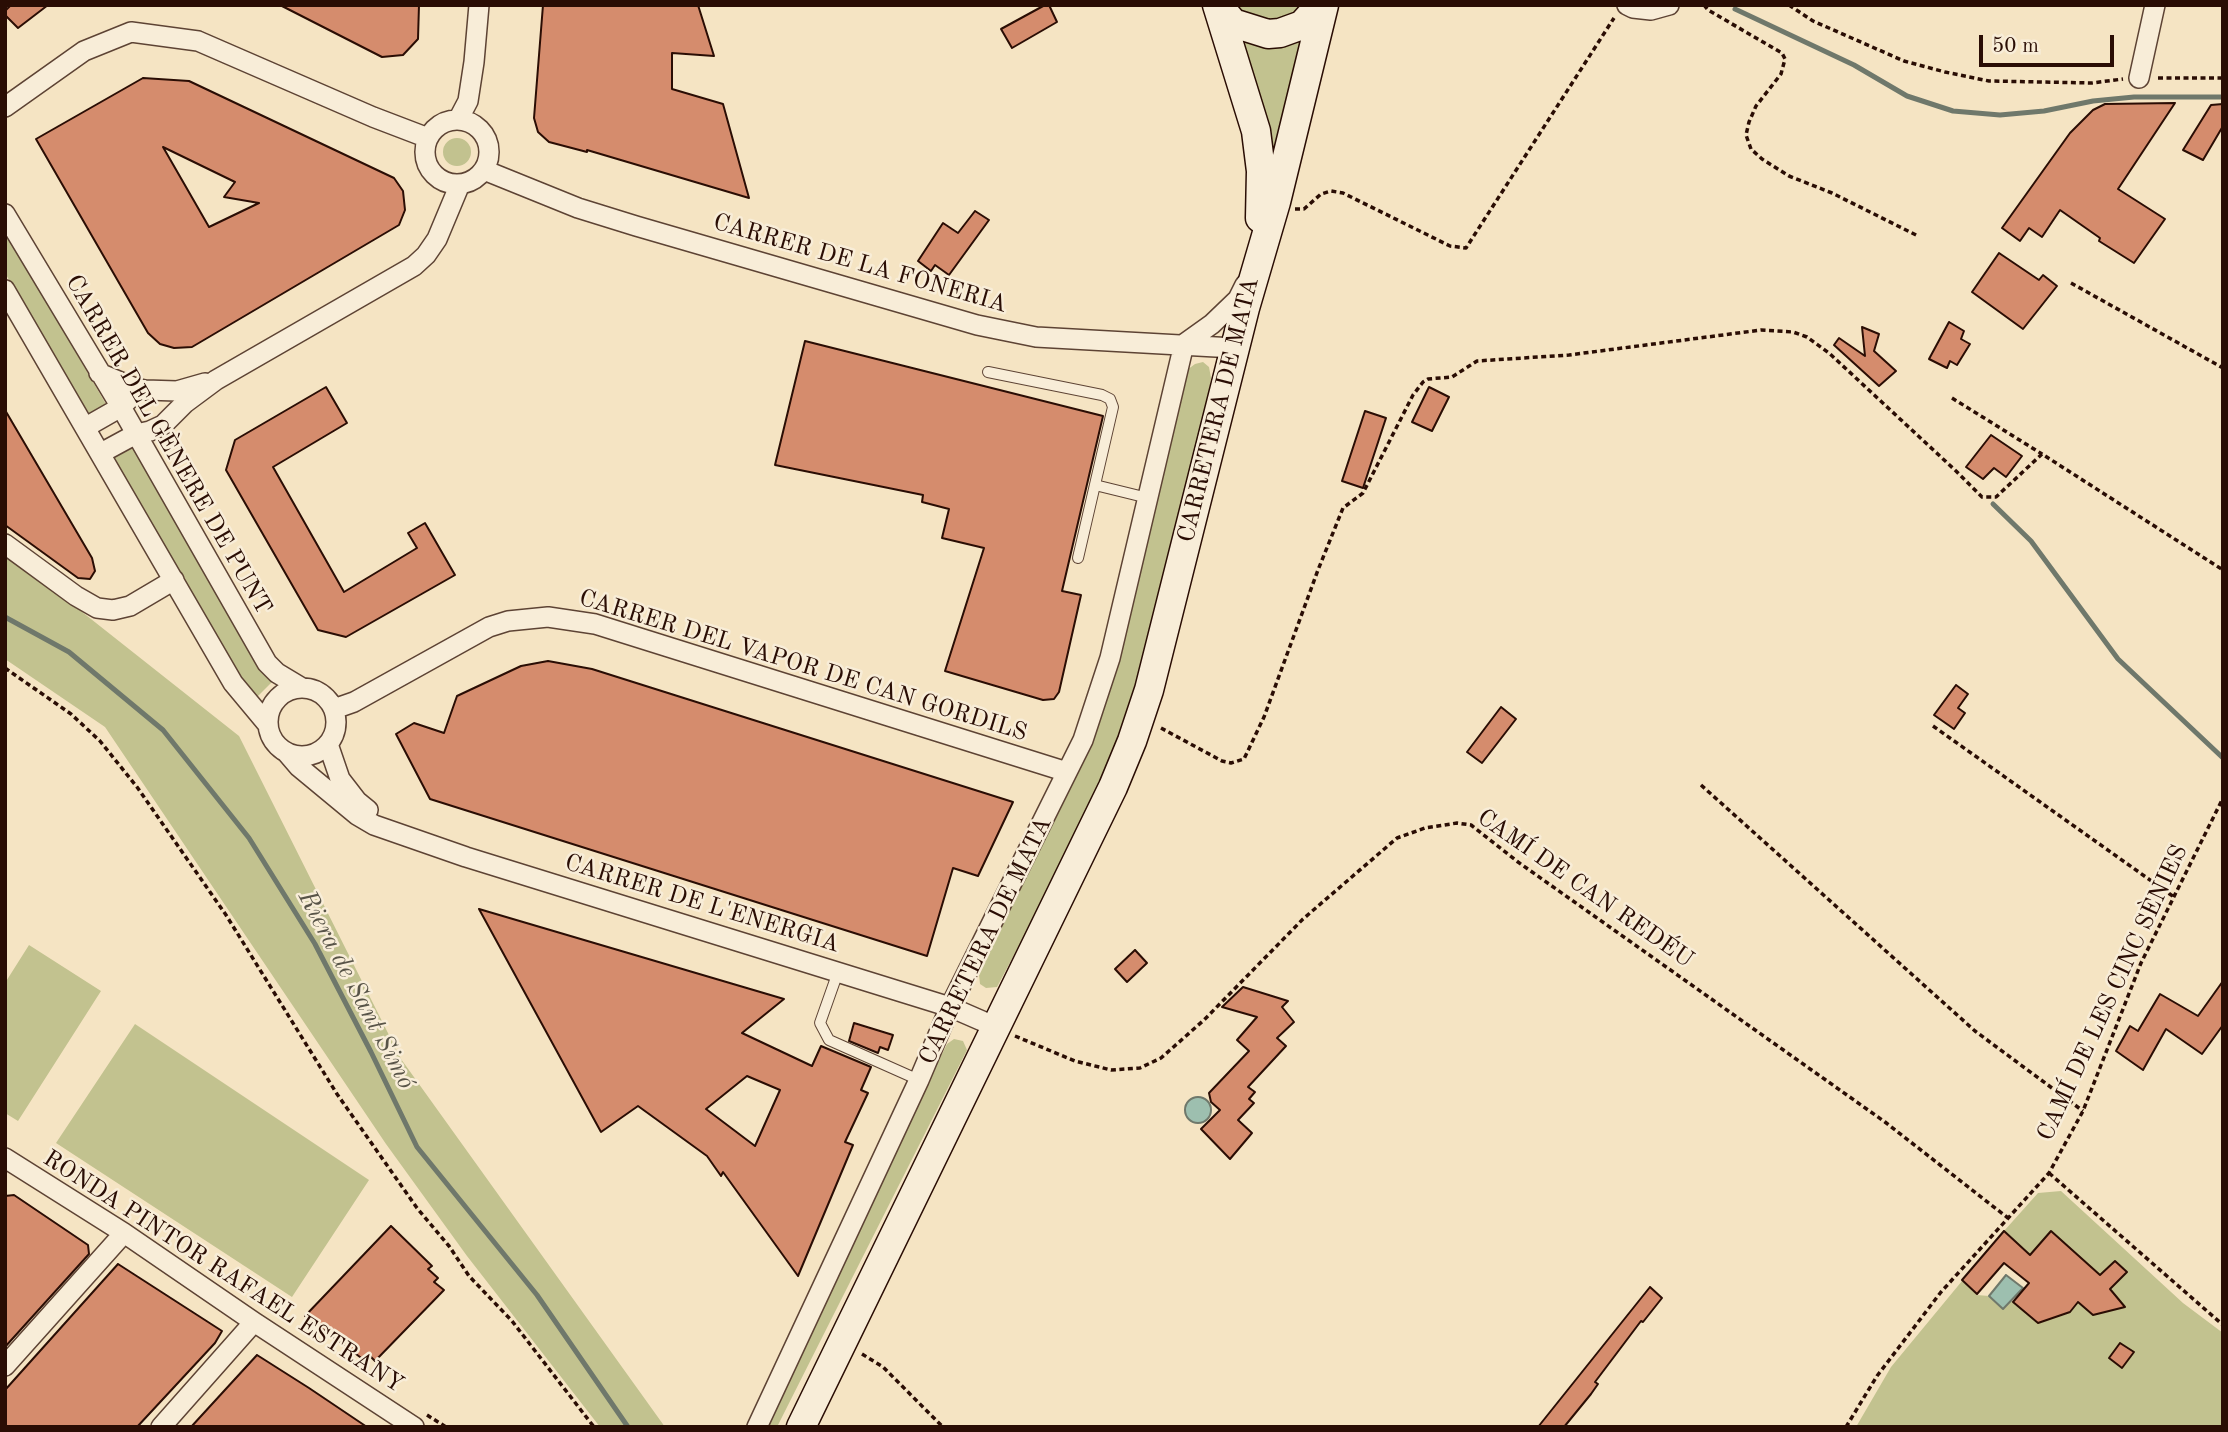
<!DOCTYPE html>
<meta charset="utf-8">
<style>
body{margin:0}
#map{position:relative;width:2228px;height:1432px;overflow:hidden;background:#f5e4c3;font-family:"Old Standard TT",serif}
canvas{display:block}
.frame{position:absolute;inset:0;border:7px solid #2a0d04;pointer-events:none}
.scale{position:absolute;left:1979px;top:35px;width:135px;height:32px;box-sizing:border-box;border:4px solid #2a0d04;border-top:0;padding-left:9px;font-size:21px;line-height:24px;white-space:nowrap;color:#2a0d04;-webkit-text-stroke:5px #f8edd8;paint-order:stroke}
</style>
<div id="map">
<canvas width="2228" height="1432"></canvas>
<div class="frame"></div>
<div class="scale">50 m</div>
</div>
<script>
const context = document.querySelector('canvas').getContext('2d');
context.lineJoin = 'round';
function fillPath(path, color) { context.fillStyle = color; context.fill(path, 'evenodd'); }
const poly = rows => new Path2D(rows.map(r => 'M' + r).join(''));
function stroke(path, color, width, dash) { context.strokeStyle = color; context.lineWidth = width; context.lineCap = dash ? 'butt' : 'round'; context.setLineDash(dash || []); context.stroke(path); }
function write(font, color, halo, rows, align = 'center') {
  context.font = font + ' "Old Standard TT",serif'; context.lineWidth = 5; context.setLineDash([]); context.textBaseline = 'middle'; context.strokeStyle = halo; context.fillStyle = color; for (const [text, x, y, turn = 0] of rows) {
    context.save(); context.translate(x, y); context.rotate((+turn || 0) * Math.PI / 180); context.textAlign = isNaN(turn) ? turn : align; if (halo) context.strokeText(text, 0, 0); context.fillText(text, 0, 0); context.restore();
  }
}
fillPath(poly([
 [1229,5,1309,5,1298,15,1263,23],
 [1308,36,1271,178,1238,38],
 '443 152a14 14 0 1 1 28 0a14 14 0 1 1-28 0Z',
 [5,230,107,406,89,415,5,273],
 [1203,362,1209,367,1211,378,1206,409,1132,700,1107,769,1064,860,997,987,986,988,980,984,979,975,983,963,1086,755,1101,718,1115,674,1187,370,1195,364],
 [132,446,254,660,273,681,255,699,235,672,112,456],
 [5,556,72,604,239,736,401,1059,665,1427,600,1427,467,1256,386,1144,105,727,5,659],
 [29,945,101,991,18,1121,5,1113,5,983],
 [135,1024,369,1180,292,1297,56,1143],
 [954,1039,963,1041,967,1050,777,1427,763,1427,876,1186,947,1044],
 [2061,1191,2183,1303,2223,1333,2223,1427,1856,1427,1891,1367,1962,1281,1977,1295,1989,1296,2003,1309,2011,1300,2036,1322,2046,1308,2050,1319,2070,1312,2078,1302,2093,1315,2124,1307,2110,1289,2127,1272,2115,1261,2088,1286,2089,1265,2052,1232,2030,1255,2004,1231,2038,1193]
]), '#c2c28f');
const water = poly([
 '1185 1110a13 13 0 1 1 26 0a13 13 0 1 1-26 0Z',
 [2006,1275,2023,1288,2003,1309,1989,1296,2006,1275]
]);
fillPath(water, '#9dbfaf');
stroke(water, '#6f786b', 2);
stroke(poly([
 [1735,9,1854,65,1907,96,1953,111,2000,115,2044,111,2093,101,2134,97,2223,97],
 [1993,504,2031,541,2118,659,2223,758],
 [5,617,69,652,163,730,249,838,315,944,371,1052,417,1147,537,1295,628,1427]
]), '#6f786b', 5);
const building = poly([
 [11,5,48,5,18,28,5,15,5,11,11,5],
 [280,5,419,5,418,39,403,55,382,57,280,5],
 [543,5,698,5,714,56,672,53,672,89,723,104,749,198,587,150,587,152,549,142,538,132,534,118,543,5],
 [1045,5,1049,5,1057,22,1012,48,1001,29,1045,5],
 [143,78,189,81,394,178,403,191,405,210,399,225,192,347,174,348,160,344,148,333,36,139,143,78],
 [163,147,235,182,224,197,259,203,209,227,163,147],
 [2175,103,2118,189,2165,219,2134,263,2099,241,2100,238,2060,210,2042,237,2029,228,2020,241,2002,228,2070,133,2093,110,2105,104,2175,103],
 [2223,104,2223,126,2203,160,2183,150,2211,105,2223,104],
 [975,211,989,220,949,275,935,265,931,271,918,261,943,223,958,233,975,211],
 [1999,253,2039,280,2043,275,2057,286,2023,329,1972,292,1999,253],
 [1949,322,1964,331,1961,339,1970,344,1957,365,1950,361,1947,368,1929,359,1949,322],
 [1862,327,1879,334,1874,351,1896,371,1879,386,1834,345,1839,338,1865,356,1862,327],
 [805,341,1103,416,1062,591,1081,595,1059,692,1054,699,1043,700,945,671,984,548,942,538,949,509,922,502,923,495,775,465,805,341],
 [326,387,347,423,273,467,344,592,417,548,408,533,425,523,455,575,346,637,318,630,226,470,235,440,326,387],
 [1429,387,1449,397,1432,431,1412,422,1429,387],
 [5,410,92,558,95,571,90,579,78,578,5,525,5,410],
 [1365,411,1386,418,1363,488,1342,481,1365,411],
 [1991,435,2022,456,2006,477,1994,468,1983,479,1966,467,1991,435],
 [548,661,592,669,1013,802,978,876,953,868,927,956,430,799,396,734,414,723,444,733,457,696,521,666,548,661],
 [1956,685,1968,694,1958,708,1965,713,1954,729,1934,715,1956,685],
 [1501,707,1516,719,1482,763,1467,752,1501,707],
 [479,909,784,999,742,1033,812,1066,821,1046,871,1067,861,1090,868,1093,845,1142,853,1145,798,1276,723,1172,721,1176,707,1156,638,1106,601,1132,479,909],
 [747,1076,780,1090,755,1146,706,1109,747,1076],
 [1135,950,1147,963,1127,982,1115,969,1135,950],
 [2223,981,2223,1025,2202,1054,2166,1029,2143,1070,2116,1051,2130,1026,2138,1031,2160,994,2198,1016,2223,981],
 [1243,987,1288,1001,1282,1007,1294,1022,1277,1038,1286,1046,1248,1087,1255,1092,1249,1099,1254,1103,1238,1120,1252,1133,1230,1159,1201,1129,1220,1110,1211,1102,1209,1093,1249,1051,1237,1040,1257,1017,1222,1007,1243,987],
 [854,1023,893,1035,888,1050,880,1047,878,1053,849,1041,854,1023],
 [14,1195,88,1245,89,1254,5,1347,5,1196,14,1195],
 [391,1226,432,1266,428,1269,438,1278,434,1282,444,1290,375,1361,369,1355,364,1360,305,1316,391,1226],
 [2004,1231,2030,1255,2051,1231,2100,1275,2115,1261,2127,1272,2110,1289,2125,1307,2093,1315,2078,1302,2070,1312,2038,1323,2013,1302,2029,1283,2004,1263,1977,1294,1962,1280,2004,1231],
 [118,1264,222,1331,215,1343,137,1427,5,1427,5,1390,118,1264],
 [1650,1287,1662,1298,1643,1322,1641,1321,1595,1382,1598,1384,1591,1394,1564,1427,1538,1427,1650,1287],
 [2120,1343,2134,1352,2122,1368,2109,1358,2120,1343],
 [257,1355,309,1388,367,1427,191,1427,257,1355]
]);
fillPath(building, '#d58c6d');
stroke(building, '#2a0d04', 2);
const lane = poly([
 [988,372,1102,395,1110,399,1113,407,1078,558],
 [1095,485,1148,498],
 [838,972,820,1023,829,1040,919,1080]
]);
const street = poly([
 [1627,5,1633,8,1651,10,1669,5],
 [2139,78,2155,5],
 [5,107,84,51,131,32,198,41,373,117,428,138],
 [458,120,468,101,474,62,479,5],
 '425 152a32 32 0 1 1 64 0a32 32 0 1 1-64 0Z',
 [484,170,578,208,636,226,977,325,1036,337,1234,348],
 [5,214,121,407,267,663,277,673,302,688],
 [5,290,233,683,268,725],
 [99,373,135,388,145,390,177,391,205,383],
 [86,427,121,407,129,399],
 [101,453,136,434,150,431,163,425,185,403,216,380,414,266,426,255,437,239,460,184],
 [5,544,76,596,97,608,113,610,130,606,174,580],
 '268 722a34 34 0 1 1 68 0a34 34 0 1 1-68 0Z',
 [334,709,354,702,489,627,508,621,548,617,595,624,1067,772],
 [328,744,340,779,357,801,368,810],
 [287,753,299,767,357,815,374,825,466,857,950,1007,996,1027],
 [5,1158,124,1233,254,1322,414,1427],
 [5,1366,124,1233],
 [161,1427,254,1322],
 [757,1427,919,1080,950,1007,1083,740,1110,658,1184,344,1212,324,1238,299,1245,285]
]);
const secondary = poly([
 [1217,5,1256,131,1261,171,1260,218],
 [1218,5,1233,23,1268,34,1280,33,1302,25,1320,5],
 [801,1427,1113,787,1132,741,1149,690,1245,308,1276,202,1324,5]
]);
stroke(lane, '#5d4334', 12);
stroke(street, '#5d4334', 22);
stroke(secondary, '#2a0d04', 31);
stroke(poly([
 [1704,5,1708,10,1782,53,1785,59,1781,74,1756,106,1749,122,1746,135,1751,149,1762,159,1789,176,1832,193,1918,236],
 [1789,5,1813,21,1904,61,1945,72,1989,81,2092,83,2123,79],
 [2158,78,2223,78],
 [1295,209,1304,209,1321,194,1331,191,1343,193,1450,246,1466,248,1614,18],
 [2071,283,2223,368],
 [1952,398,2042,454],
 [5,668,71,714,100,741,137,787,226,915,337,1094,417,1208,449,1246,469,1276,512,1321,594,1427],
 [1933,726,2174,897],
 [1161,728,1222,761,1231,763,1244,759,1264,717,1318,570,1343,508,1363,493,1413,395,1423,382,1428,379,1452,377,1477,361,1569,355,1761,330,1793,332,1807,337,1829,353,1956,471,1982,497,1996,497,2042,454,2223,570],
 [1701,785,1975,1031,2083,1111],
 [1015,1036,1075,1061,1111,1070,1140,1068,1161,1058,1204,1020,1303,919,1397,838,1425,828,1457,823,1471,825,1518,862,1885,1122,2008,1218],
 [2049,1173,2223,1325],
 [862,1354,883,1367,943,1427],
 [427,1415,446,1427],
 [1846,1427,1877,1376,1941,1292,2049,1173,2083,1111,2141,963,2223,798]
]), '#2a0d04', 3.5, [5, 3.5]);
stroke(lane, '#f8edd8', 10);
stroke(street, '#f8edd8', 19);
stroke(secondary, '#f8edd8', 28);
write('24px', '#2a0d04', '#f8edd8', [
 ["CARRER DE LA FONERIA",860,264,16],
 ["CARRETERA DE MATA",1219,410,-76],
 ["CARRER DEL GÈNERE DE PUNT",168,445,60],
 ["CARRER DEL VAPOR DE CAN GORDILS",803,666,17],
 ["CAMÍ DE CAN REDÉU",1585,889,35],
 ["CARRER DE L'ENERGIA",702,904,17],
 ["CARRETERA DE MATA",986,941,-64],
 ["CAMÍ DE LES CINC SÈNIES",2113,993,-65],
 ["RONDA PINTOR RAFAEL ESTRANY",223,1272,33]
]);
write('italic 26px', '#585448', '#f8edd8', [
 ["Riera de Sant Simó",356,990,62]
]);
</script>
